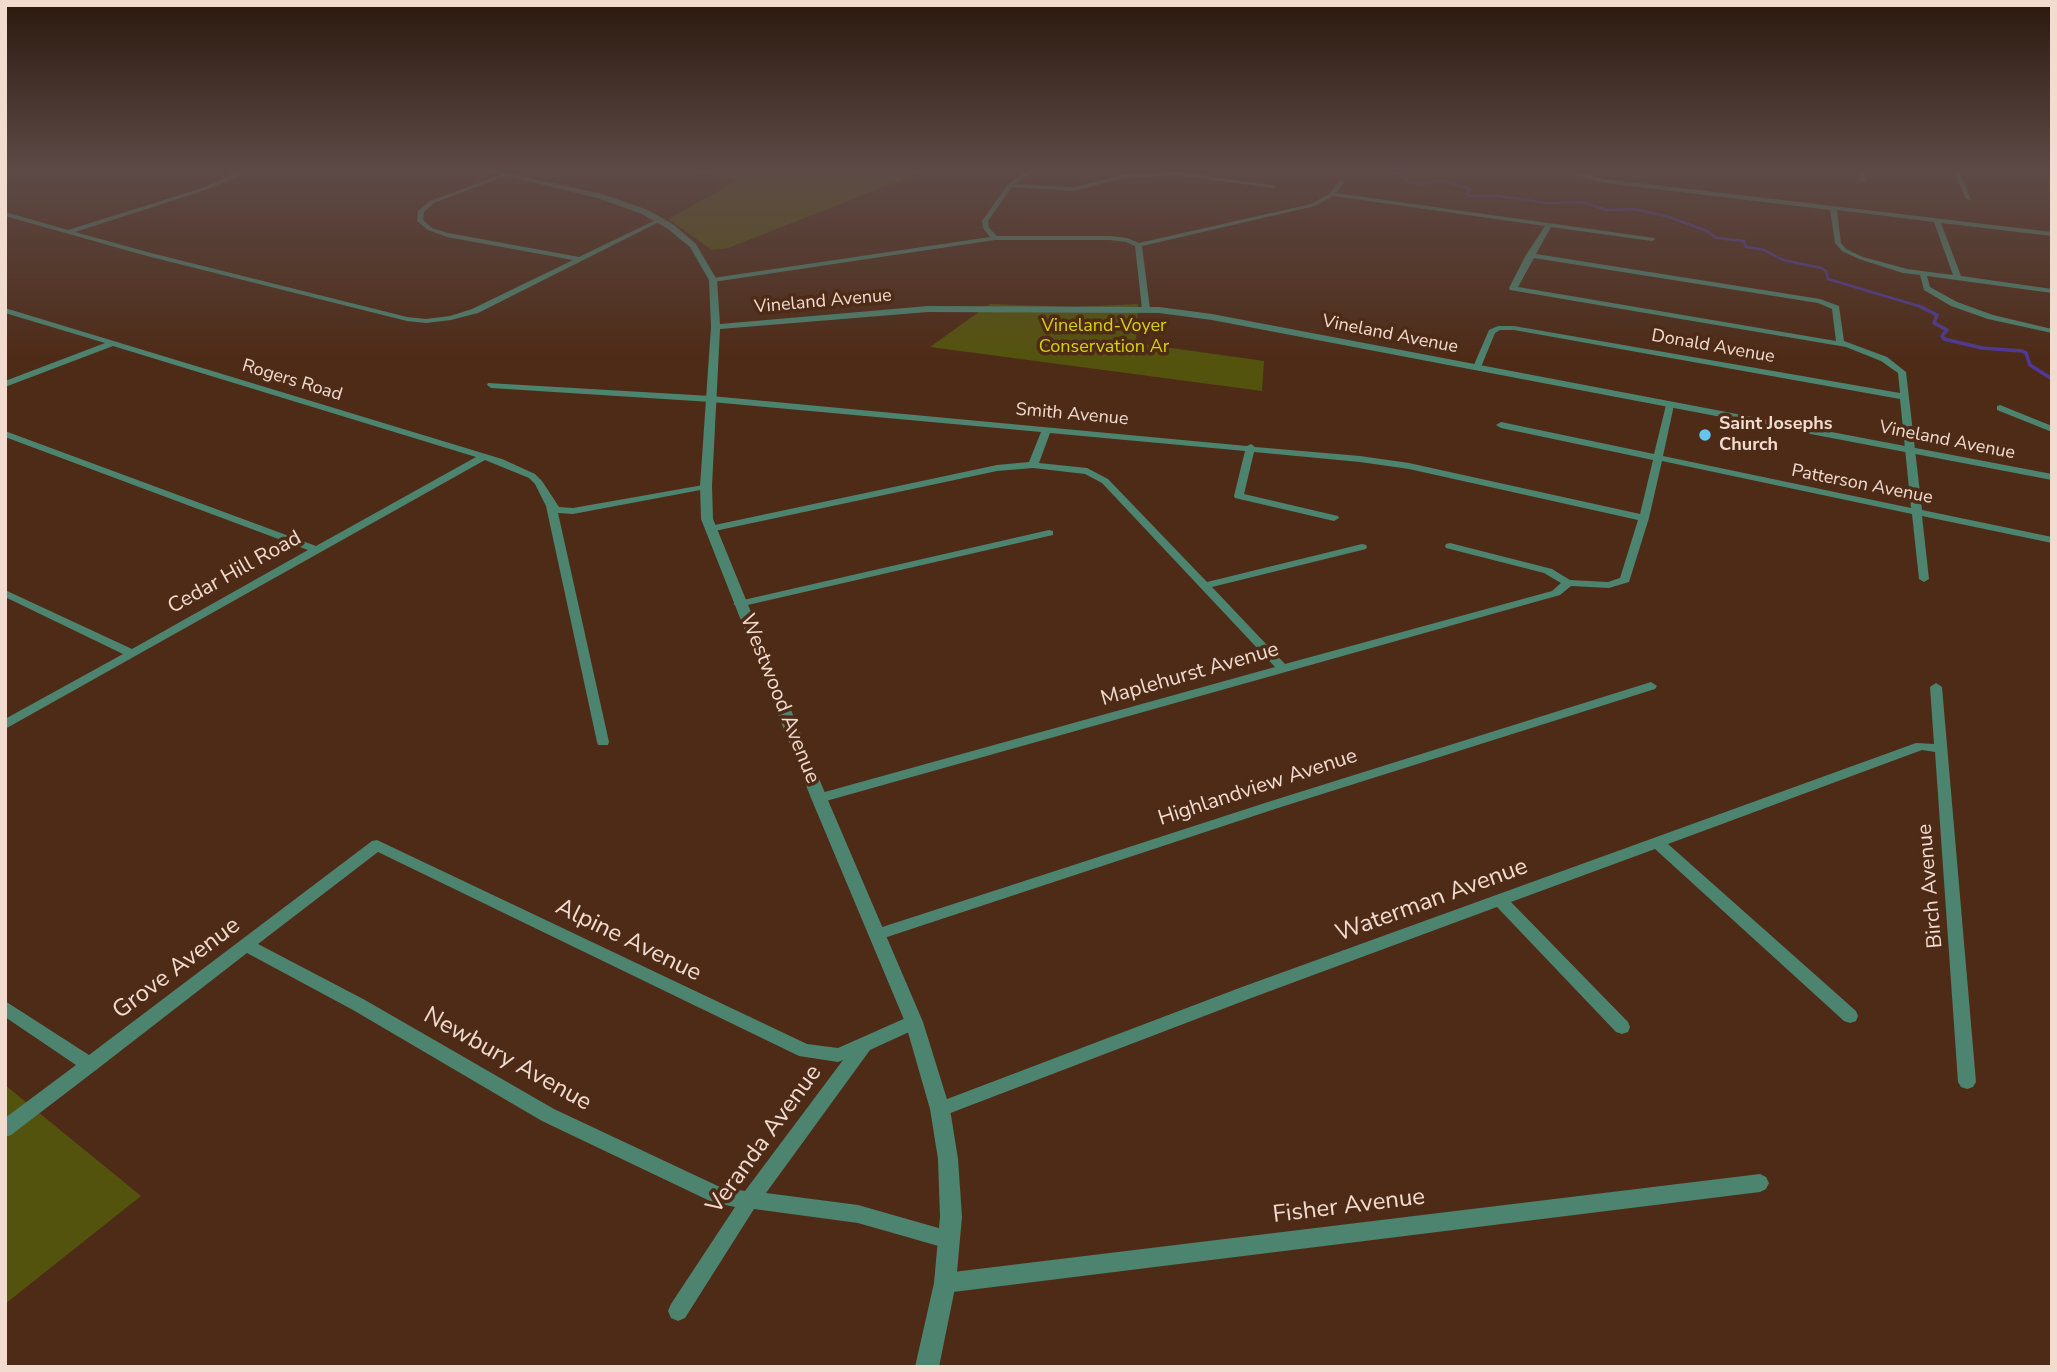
<!DOCTYPE html>
<style>
body{margin:0}
#map{position:relative;width:2057px;height:1372px;overflow:hidden;background:#4e2b17;font-family:"Nunito Sans",sans-serif}
canvas{display:block}
.frame{position:absolute;inset:0;border:7px solid #f2dbcf;pointer-events:none}
</style>
<div id="map">
<canvas width="2057" height="1372"></canvas>
<div class="frame"></div>
</div>
<script>
const context = document.querySelector('canvas').getContext('2d');
context.lineJoin = 'round';
function fillPath(path, color) { context.fillStyle = color; context.fill(path, 'evenodd'); }
const poly = rows => new Path2D(rows.map(r => 'M' + r).join(''));
function stroke(path, color, width, dash) { context.strokeStyle = color; context.lineWidth = width; context.lineCap = dash ? 'butt' : 'round'; context.setLineDash(dash || []); context.stroke(path); }
function write(font, color, halo, rows, align = 'center') {
  context.font = font + ' "Nunito Sans",sans-serif'; context.lineWidth = 7; context.setLineDash([]); context.textBaseline = 'middle'; context.strokeStyle = halo; context.fillStyle = color; for (const [text, x, y, turn = 0] of rows) {
    context.save(); context.translate(x, y); context.rotate((+turn || 0) * Math.PI / 180); context.textAlign = isNaN(turn) ? turn : align; if (halo) context.strokeText(text, 0, 0); context.fillText(text, 0, 0); context.restore();
  }
}
fillPath(poly([
 [676,169,930,169,728,248,712,250,668,219,738,180],
 [990,304,1074,307,1138,304,1136,343,1264,361,1262,391,930,347],
 [5,1085,141,1196,5,1304]
]), '#54530d');
stroke(poly([
 [1384,169,1399,174,1408,182,1423,184,1443,181,1468,188,1470,190,1466,194,1469,196,1499,196,1547,203,1582,202,1606,210,1633,209,1666,216,1707,231,1716,238,1744,241,1746,247,1764,250,1783,260,1821,268,1826,271,1828,279,1925,308]
]), '#4e3899', 2.5);
stroke(poly([
 [1919,306,1937,315,1934,323,1947,330,1942,336,1944,339,1982,348,2022,351,2026,353,2030,365,2052,379]
]), '#4e3899', 3.5);
fillPath(poly([
 [225,169,232,169,241,175,206,190,75,232,151,253,407,317,426,319,450,316,472,309,573,260,447,237,428,230,417,221,418,211,430,201,507,173,507,175,434,203,424,212,423,220,432,228,448,233,579,257,658,219,663,220,478,313,451,320,426,323,407,321,147,256,5,216,5,212,68,230,202,188,233,175,225,169],
 [1030,169,1037,169,1016,184,1074,187,1120,175,1174,171,1276,186,1273,188,1174,175,1120,179,1074,191,1012,187,988,221,989,228,997,236,1110,236,1127,238,1139,243,1311,204,1329,194,1341,180,1344,182,1336,193,1654,238,1655,239,1652,241,1551,227,1536,254,1820,299,1839,306,1844,341,1887,357,1906,372,1922,510,2052,537,2052,543,1922,516,1929,579,1924,582,1919,579,1912,514,1662,461,1649,518,1629,582,1609,588,1571,586,1560,595,819,803,814,801,812,798,814,795,1275,667,1102,483,1085,474,1033,468,997,471,710,532,705,529,710,526,997,465,1029,462,1041,432,711,402,491,388,487,385,488,383,711,396,1247,446,1251,444,1255,447,1360,456,1409,463,1640,514,1653,460,1501,428,1496,425,1501,422,1654,454,1666,405,1670,402,1674,405,1663,456,1911,508,1900,399,1514,330,1500,330,1495,333,1481,367,1474,369,1473,367,1489,330,1498,326,1514,326,1900,393,1898,373,1881,361,1846,347,1510,290,1509,288,1526,255,1545,226,1333,196,1315,206,1142,246,1150,309,1146,311,1142,309,1135,246,1126,242,1110,240,995,240,713,282,709,280,713,278,990,237,983,228,982,221,1008,184,1030,169],
 [1534,258,1818,303,1832,309,1836,341,1518,287,1534,258],
 [1050,433,1245,451,1234,496,1235,498,1334,521,1339,518,1338,516,1244,494,1254,452,1360,462,1409,469,1638,520,1620,578,1608,582,1570,580,1552,569,1450,543,1446,544,1445,546,1446,548,1544,573,1561,583,1552,591,1285,664,1212,587,1366,549,1367,547,1366,545,1362,544,1207,582,1108,479,1087,468,1039,463,1050,433],
 [1858,169,1864,169,1866,182,1861,181,1858,169],
 [1953,169,1959,169,1971,200,1966,199,1953,169],
 [2045,169,2051,169,2052,177,2050,176,2045,169],
 [1576,172,1605,179,2052,232,2052,236,1941,223,1961,276,2052,289,2052,293,1927,276,1930,287,1957,302,1993,315,2052,329,2052,333,1988,319,1951,306,1924,290,1920,275,1903,273,1859,259,1842,251,1835,243,1830,210,1605,183,1574,175,1576,172],
 [1837,210,1934,222,1953,275,1907,269,1863,257,1846,249,1841,243,1837,210],
 [5,308,502,459,535,474,542,481,559,507,573,508,709,484,709,488,706,489,573,514,558,513,609,742,608,745,598,745,597,742,546,506,535,484,529,478,485,460,5,729,5,719,123,654,5,597,5,590,132,649,308,550,5,437,5,431,316,546,476,457,113,346,5,387,5,381,105,343,5,313,5,308],
 [2000,405,2052,426,2052,432,1997,410,1997,406,2000,405],
 [1049,530,1053,531,1053,535,739,607,733,604,739,601,1049,530],
 [1651,682,1657,686,1655,689,1278,808,878,940,873,938,870,934,873,930,1268,802,1651,682],
 [1936,683,1942,687,1976,1082,1973,1087,1967,1089,1961,1087,1958,1082,1935,752,1922,750,1668,844,1856,1011,1858,1016,1856,1021,1850,1023,1844,1021,1655,849,1511,902,1628,1022,1630,1027,1628,1032,1622,1034,1616,1032,1497,907,1254,997,940,1117,934,1114,931,1109,934,1104,1242,987,1916,743,1934,744,1930,687,1936,683],
 [377,840,807,1044,838,1048,908,1017,914,1015,920,1017,922,1022,920,1027,870,1050,766,1193,858,1205,956,1233,958,1240,956,1247,949,1249,858,1223,754,1209,685,1318,678,1321,671,1318,668,1311,671,1304,735,1207,712,1202,542,1121,353,1010,247,953,96,1070,11,1135,5,1137,5,1118,76,1065,5,1017,5,1001,89,1055,372,841,377,840],
 [378,852,799,1056,838,1062,843,1060,745,1191,720,1187,554,1109,365,1000,258,944,378,852],
 [1760,1174,1766,1177,1769,1183,1766,1189,1760,1192,945,1293,938,1290,935,1283,938,1276,945,1273,1760,1174]
]), '#4c8470');
fillPath(poly([
 [478,169,489,169,602,194,648,210,674,225,696,244,717,280,720,324,928,306,1159,307,1212,314,2052,474,2052,480,1212,320,1159,313,928,312,720,329,712,486,713,519,827,798,923,1022,950,1109,958,1159,962,1217,956,1283,939,1367,915,1367,934,1283,940,1217,938,1159,930,1109,905,1022,811,798,701,519,700,486,711,327,709,280,690,247,668,229,642,214,597,198,478,169]
]), '#4c8470');
const sky = context.createLinearGradient(0, 0, 0, 361);
sky.addColorStop(0, '#2b180d');
sky.addColorStop(0.47, '#5d4a47');
sky.addColorStop(1, '#5d4a4700');
context.fillStyle = sky;
context.fillRect(0, 0, 2057, 361);
for (const [x, y, r, color] of [
 [1705,435,7,"#65c5ee"]
]) { const dot = new Path2D(); dot.arc(x, y, r, 0, 2 * Math.PI); context.fillStyle = color; context.fill(dot); stroke(dot, '#4e2b17', 2.5); }
write('18px', '#f2dbcf', '#4e2b17', [
 ["Vineland Avenue",823,302,-5],
 ["Vineland Avenue",1390,335,11],
 ["Donald Avenue",1713,347,10],
 ["Rogers Road",292,381,17],
 ["Smith Avenue",1072,415,5],
 ["Vineland Avenue",1947,441,11],
 ["Patterson Avenue",1862,485,11]
]);
write('18px', '#d6d306', '#4e2b17', [
 ["Vineland-Voyer",1104,327],
 ["Conservation Ar",1104,348]
]);
write('bold 18px', '#f2dbcf', '#4e2b17', [
 ["Saint Josephs",1719,425],
 ["Church",1719,446]
], 'left');
write('21px', '#f2dbcf', '#4e2b17', [
 ["Cedar Hill Road",235,573,-29],
 ["Maplehurst Avenue",1190,675,-16],
 ["Westwood Avenue",779,699,68],
 ["Highlandview Avenue",1258,788,-18],
 ["Birch Avenue",1931,886,-95]
]);
write('24px', '#f2dbcf', '#4e2b17', [
 ["Waterman Avenue",1432,901,-20],
 ["Alpine Avenue",628,941,26],
 ["Grove Avenue",177,969,-37],
 ["Newbury Avenue",507,1060,29],
 ["Veranda Avenue",765,1140,-54],
 ["Fisher Avenue",1349,1207,-7]
]);
</script>
